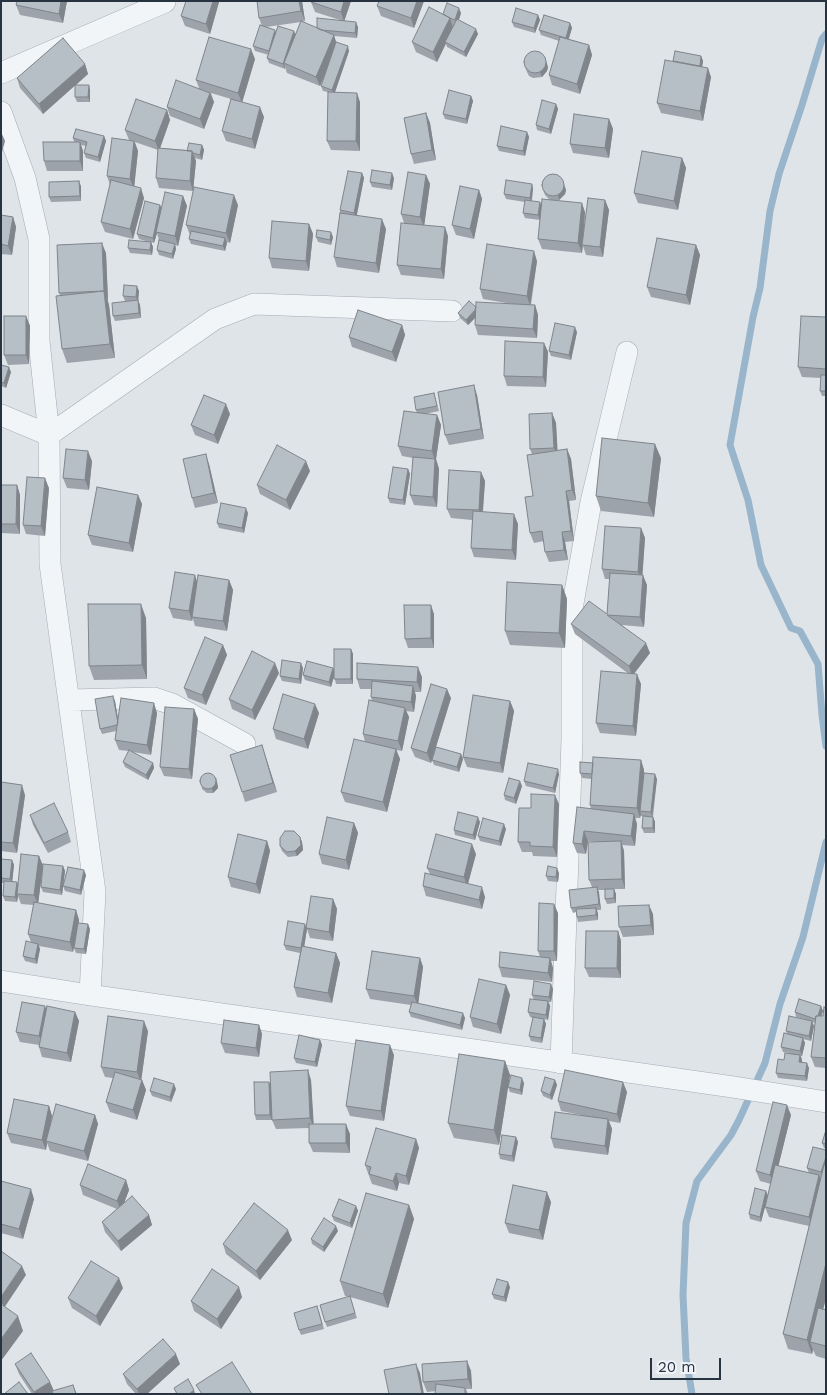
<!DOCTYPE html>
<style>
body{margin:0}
#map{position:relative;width:827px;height:1395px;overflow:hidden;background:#dfe4e9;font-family:"Work Sans",sans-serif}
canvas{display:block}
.frame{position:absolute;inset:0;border:2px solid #273341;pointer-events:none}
.scale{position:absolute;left:650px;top:1358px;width:71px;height:22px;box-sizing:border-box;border:2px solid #273341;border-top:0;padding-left:6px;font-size:15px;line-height:18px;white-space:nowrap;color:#273341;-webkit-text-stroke:4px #eff3f7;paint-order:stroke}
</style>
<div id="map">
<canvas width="827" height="1395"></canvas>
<div class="frame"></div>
<div class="scale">20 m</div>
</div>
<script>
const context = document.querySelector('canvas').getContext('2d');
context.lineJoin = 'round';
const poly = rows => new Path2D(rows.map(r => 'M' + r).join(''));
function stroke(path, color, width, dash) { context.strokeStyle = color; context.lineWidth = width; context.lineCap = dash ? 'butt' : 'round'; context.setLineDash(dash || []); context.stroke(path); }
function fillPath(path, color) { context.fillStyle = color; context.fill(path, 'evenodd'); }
stroke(poly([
 [826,34,822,39,802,105,779,174,770,211,760,288,753,317,730,445,748,500,761,565,791,628,800,631,818,664,822,715,826,746],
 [692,1394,686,1358,683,1295,686,1223,697,1181,731,1135,739,1120,765,1063,780,1004,803,937,826,842]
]), '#99b5cb', 7);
const minor = poly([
 [1,73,165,2],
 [1,112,25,178,39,239,39,341,49,435,50,564,95,892,90,995],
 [1,415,49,435,215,319,254,304,452,311],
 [70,700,154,698,172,704,245,744],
 [1,981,90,995,733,1087,826,1102],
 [561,1063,572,739,572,609,591,502,627,352]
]);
stroke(minor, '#a4abb3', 22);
stroke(minor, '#f2f5f7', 21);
fillPath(poly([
 [17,1,67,1,63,23,20,15,16,5],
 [257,1,302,1,305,21,302,22,317,28,340,20,315,12,311,2,351,1,344,21,358,27,357,38,334,36,336,42,349,51,335,92,360,102,360,151,331,150,327,141,328,92,323,91,321,86,327,70,320,86,287,73,285,67,285,69,269,63,267,58,269,55,255,51,253,46,262,26,259,18],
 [301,22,295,35,294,31,276,33,266,27],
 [424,1,414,28,381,16,377,6],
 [219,2,210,34,185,26,181,16],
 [461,13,459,20,478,34,466,57,447,47,446,44,437,62,416,52,412,42,443,14],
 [538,15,540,20,535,33,514,27,512,22],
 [570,23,572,28,569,39,589,45,592,55,580,94,552,85,549,75,559,41,541,35,539,30],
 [701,56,703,61,702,67,711,77,703,121,661,113,657,103,673,61],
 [255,59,242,102,264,117,255,149,226,141,222,131,231,99,211,93,214,102,204,129,170,116,167,107,199,88,196,80],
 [85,64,88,74,76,85,89,85,90,90,90,102,77,102,75,97,75,85,43,114,20,88,17,78],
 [525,67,548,67,547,71,542,77,533,78,529,76,527,72],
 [471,96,473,101,467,124,445,119,443,114],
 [556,104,558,109,551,134,537,130,536,125],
 [167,110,170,120,160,148,187,150,202,145,204,150,202,160,195,158,196,161,193,191,159,188,156,178,158,150,135,142,138,151,134,186,144,198,133,239,105,232,101,222,110,185,107,176,131,140,129,140,125,130],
 [426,113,430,123,436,160,414,164,411,154],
 [609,119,613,129,609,158,573,153,570,144],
 [527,132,529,137,525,156,499,151,497,146],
 [104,136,106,141,100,162,86,158,84,153,86,146,81,145,83,151,83,171,47,171,44,161,74,142,73,138],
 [682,158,686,168,678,210,638,203,634,193],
 [362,173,364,178,357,215,386,229,379,273,337,267,334,257,340,213,340,210],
 [426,175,430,184,424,225,448,236,444,279,401,275,397,265,404,223,401,214],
 [394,178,392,190,372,187,370,182],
 [563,181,566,190,565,194,559,200,556,200,585,212,584,232,605,200,609,210,603,257,586,255,583,246,582,253,542,249,538,239,540,220,525,218,523,213,525,202,506,199,504,194,532,184,533,189,532,201,541,204,550,200,545,195,543,190],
 [81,186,81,201,51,202,49,197],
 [479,190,482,199,474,239,456,235,452,225],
 [183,196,187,206,178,246,175,245,176,249,173,259,159,255,157,250,159,240,157,233,154,243,151,242,153,247,152,255,130,253,128,248,149,242,139,239,137,234,160,205,161,208],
 [238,205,230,243,227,242,225,251,191,244,189,239,190,235,186,225],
 [1,215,13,217,16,227,12,255,1,254],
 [309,224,313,234,309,271,272,268,269,258],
 [316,237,333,237,331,245,318,242],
 [696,245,700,255,690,305,651,297,647,287],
 [106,253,108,301,109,305,115,358,67,363,62,349,60,295,59,293],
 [537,261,531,305,535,305,538,315,537,338,478,335,475,325,475,318,468,325,460,318,458,313,476,307,512,304,483,299,480,289],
 [139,291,138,300,140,305,141,318,115,321,113,316,128,301,125,301,123,296],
 [26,316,30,326,29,364,8,365,4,355],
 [826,317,826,396,822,396,820,391,821,378,802,377,798,367],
 [402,325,405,335,396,362,352,347,349,337],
 [577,332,571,360,551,356,549,351],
 [544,343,548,352,546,387,507,386,504,376],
 [1,365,11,372,6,388,1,386],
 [434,393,439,411,425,414,437,415,441,425,436,459,439,469,437,507,414,505,410,495,413,458,402,456,398,446,417,413,416,410],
 [477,395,484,439,449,445,445,435],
 [552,413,556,423,557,451,567,449,571,459,576,500,569,501,574,541,565,542,568,560,549,562,545,552,544,541,534,543,530,533,533,496,532,454,530,449],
 [230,414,218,444,195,435,191,425],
 [661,458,654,517,601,511,596,496],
 [92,461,89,490,67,488,63,478],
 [209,464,218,503,195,508,192,498],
 [408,469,410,474,405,505,390,503,388,498],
 [310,471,290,510,260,494,257,485],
 [481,472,485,481,483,512,518,524,516,560,474,557,471,548,472,520,451,518,447,509],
 [1,485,17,485,20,495,20,534,1,533],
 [49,488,45,536,26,534,23,525],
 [138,495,142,504,133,552,92,545,88,535],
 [248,513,244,533,219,528,217,523],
 [641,528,645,538,642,575,647,585,644,627,622,625,650,653,634,674,641,684,636,736,600,733,596,723,629,674,575,634,571,624,607,614,610,579,605,579,602,569],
 [229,580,233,590,227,631,195,626,193,619,192,621,173,618,169,608,197,581],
 [562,585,567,599,565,648,510,645,505,631],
 [434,614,434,648,408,648,405,639],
 [146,618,147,679,94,680,89,666],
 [223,645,227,655,206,705,188,698,184,688],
 [351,649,353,654,353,684,336,684,334,676,331,687,305,680,303,675,333,668,334,671],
 [303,668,301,684,282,681,280,676],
 [279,673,255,720,232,709,229,699],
 [422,677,421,692,415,692,416,696,414,712,406,711,409,717,402,751,396,750,400,759,387,812,345,802,341,792,365,742,363,734,372,701,371,697,371,689,360,689,357,679],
 [451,698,431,763,415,757,411,748],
 [115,701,118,720,157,713,151,755,133,752,153,763,154,768,148,780,125,767,123,762,129,751,119,750,115,740,116,731,102,734,100,729],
 [510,701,514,711,503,773,467,767,463,757],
 [194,709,198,719,192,779,164,776,160,767],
 [319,713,308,749,276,739,273,729],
 [262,745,277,792,245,802,242,792],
 [461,754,463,759,459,772,434,765,432,760],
 [641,760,644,770,644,773,657,779,653,817,655,822,655,833,644,833,642,828,645,816,641,816,641,814,640,818,635,818,637,824,635,846,622,845,624,851,625,889,614,889,616,894,616,903,607,904,605,899,605,890,598,890,601,910,597,910,598,920,578,922,576,912,573,913,571,908,592,887,589,880,598,842,588,841,586,854,577,853,573,843,591,809,590,805,592,779,582,778,580,773,593,763],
 [559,774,555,793,526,786,524,781],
 [1,782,25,795,17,853,1,851],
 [217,782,218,788,213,793,207,793,202,789,201,784],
 [522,786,516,804,505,800,504,795],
 [559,804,557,857,533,856,532,852,522,852,518,842,531,808],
 [30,815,68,832,71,842,48,853,33,825],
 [480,822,475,840,455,835,454,830],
 [354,823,358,833,349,870,322,864,319,854],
 [506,829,501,846,480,841,478,836],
 [300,837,302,842,303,850,297,856,288,857,282,851,280,846],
 [267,841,270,851,260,894,231,887,228,877],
 [476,854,468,884,485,897,482,909,426,896,423,886,430,874,427,868],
 [39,856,43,866,38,903,76,910,79,920,79,923,90,929,86,954,76,953,74,948,76,938,73,952,39,946,40,949,37,964,25,961,23,956,31,942,28,934,34,905,21,904,18,896,17,902,5,901,3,896,4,883,1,883,1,859,12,860,14,865,12,881,17,882,18,885],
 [63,866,65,871,62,895,43,892,41,887],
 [559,873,558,882,548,881,546,876],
 [86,875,81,895,65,891,63,886],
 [333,899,337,909,333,941,310,938,307,929,304,947,336,953,340,963,332,1003,297,997,294,987,300,953,286,950,284,945,306,928],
 [558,913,557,961,551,961,553,968,552,982,502,977,499,967,540,957,538,951],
 [653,914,654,935,623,937,619,927],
 [618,931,621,941,621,978,589,977,585,968],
 [420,958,423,967,418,1003,465,1018,462,1030,411,1017,409,1012,411,1005,370,999,366,989],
 [506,985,510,995,501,1034,473,1027,470,1017],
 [553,989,551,1002,548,1002,550,1006,548,1020,544,1019,546,1024,542,1043,531,1041,529,1036,533,1018,530,1017,528,1012,534,1000,532,995],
 [45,1006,46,1010,75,1012,79,1021,71,1062,42,1057,39,1047,39,1045,20,1042,16,1032],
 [821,1006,823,1011,821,1016,823,1016,826,1008,826,1068,815,1067,811,1057,815,1023,812,1022,814,1026,811,1041,803,1039,805,1043,802,1056,801,1056,802,1060,802,1062,809,1068,807,1081,778,1078,776,1073,784,1060,790,1053,783,1052,781,1047,787,1034,786,1031,804,1019,796,1017,795,1012],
 [259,1025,262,1034,259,1057,225,1053,221,1043],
 [148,1031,141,1080,142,1080,146,1090,137,1120,110,1112,106,1102,113,1078,105,1077,101,1067],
 [320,1040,322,1045,317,1067,296,1063,294,1058],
 [394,1055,384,1121,350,1116,346,1106],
 [505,1061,510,1075,499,1145,454,1138,448,1123],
 [311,1080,313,1124,350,1134,350,1153,313,1152,309,1143,309,1128,276,1129,272,1120,256,1120,255,1115,269,1082,271,1085],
 [555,1080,557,1085,552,1100,543,1096,541,1091],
 [524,1083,522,1095,510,1092,508,1087],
 [176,1089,171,1102,152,1096,150,1091],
 [627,1092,620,1123,609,1121,612,1129,608,1155,554,1148,551,1138,581,1115,561,1111,558,1101],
 [49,1106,52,1116,51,1122,95,1115,98,1124,88,1161,50,1151,47,1143,46,1150,11,1143,7,1133],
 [791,1115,778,1166,809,1173,807,1168,826,1150,826,1298,823,1309,826,1310,826,1359,816,1356,813,1350,812,1354,788,1349,783,1334,809,1226,769,1217,765,1207,767,1199,761,1222,750,1219,749,1214,766,1191,768,1196,771,1184,760,1181,756,1171],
 [826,1130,826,1148,824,1148,822,1143],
 [516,1137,518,1142,514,1162,500,1159,499,1154],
 [416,1139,419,1148,409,1185,399,1183,397,1191,372,1184,365,1165],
 [126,1180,129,1190,124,1203,149,1215,152,1225,121,1251,105,1232,102,1222,117,1209,83,1195,80,1185],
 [1,1181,34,1199,23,1239,1,1233],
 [551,1202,543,1240,509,1233,505,1223],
 [409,1205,414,1219,388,1308,350,1297,357,1318,327,1327,325,1322,348,1296,345,1296,340,1281],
 [356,1206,358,1211,352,1228,334,1221,332,1216],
 [338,1231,324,1252,312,1244,311,1239],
 [292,1240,260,1280,226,1254,223,1244],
 [510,1287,506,1302,494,1299,492,1294],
 [123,1288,100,1326,72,1308,68,1298],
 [242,1297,221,1329,194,1311,191,1301],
 [319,1311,324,1329,301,1335,299,1330],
 [467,1361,471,1371,472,1389,466,1389,468,1394,435,1394,436,1391,427,1392,423,1382],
 [15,1364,54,1391,73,1385,77,1394,53,1394,52,1392,50,1394,32,1394,19,1374],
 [180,1364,147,1394,136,1394,127,1384,123,1374]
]), '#9da3aa');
fillPath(poly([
 [61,1,67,1,63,23,59,14],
 [213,1,219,1,219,2,210,34,206,24],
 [299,1,302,1,305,21,301,11],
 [344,1,351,1,344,22,341,12],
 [417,1,424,1,414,28,411,18],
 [459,8,461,13,457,25,455,20],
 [538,15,540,20,535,33,534,28],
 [450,18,453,28,437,62,433,52],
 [356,22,358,27,357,38,355,33],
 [570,23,572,28,567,43,566,38],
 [476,29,478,34,466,57,464,52],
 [275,30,277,35,271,56,269,51],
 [294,31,296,36,284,63,285,67,285,69,283,64],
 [334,35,337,45,320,86,316,77],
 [589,45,592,55,580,94,577,84],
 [348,46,349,51,334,95,332,90],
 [251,49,255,59,242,103,238,93],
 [701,56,703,61,701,74,699,69],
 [545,57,548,67,547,71,542,77,540,72],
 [85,64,88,74,43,114,39,104],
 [708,68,711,77,703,121,700,111],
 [89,85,90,90,90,102,88,97],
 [210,93,214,102,204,129,200,119],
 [357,93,360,102,360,151,356,141],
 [471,96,473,101,467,124,466,119],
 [556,104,558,109,551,134,549,129],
 [260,107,264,117,255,149,252,139],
 [167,110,170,120,159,151,155,141],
 [426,113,430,123,436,160,432,150],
 [609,119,613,129,609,158,605,148],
 [1,132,5,141,1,156],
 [527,132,529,137,525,156,523,151],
 [104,136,106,141,100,162,98,157],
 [134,141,138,151,134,189,130,179],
 [80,142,83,151,83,171,80,161],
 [202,145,204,150,202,160,200,155],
 [192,151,196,161,193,191,190,181],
 [682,158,686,168,678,210,674,201],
 [362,173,364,178,356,218,354,213],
 [392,173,394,178,392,190,390,185],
 [426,175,430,184,424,227,420,217],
 [79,181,81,186,81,201,80,196],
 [532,184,533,189,531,203,530,198],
 [564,185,566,190,565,194,559,200,558,195],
 [141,188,144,198,133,239,130,229],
 [479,190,482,199,474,239,470,229],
 [234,195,238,205,230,243,226,233],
 [183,196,187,206,178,246,175,236],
 [605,200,609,210,603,257,600,247],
 [540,202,542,207,540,220,538,215],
 [582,203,585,212,582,253,578,243],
 [160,205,162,210,156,232,157,233,154,243,153,238],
 [13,217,16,227,12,255,8,246],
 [382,219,386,229,379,273,376,263],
 [309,224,313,234,309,271,306,261],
 [445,227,448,236,444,279,441,269],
 [331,232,333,237,331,245,330,240],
 [225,238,227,243,225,251,223,246],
 [151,242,153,247,152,255,150,250],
 [102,243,106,253,108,301,104,291],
 [175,244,176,249,173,259,172,254],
 [696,245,700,255,690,305,686,295],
 [534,251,537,261,530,306,527,296],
 [137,286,139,291,138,302,136,297],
 [104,291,109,305,115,358,110,344],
 [138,300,140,305,141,318,139,313],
 [535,305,538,315,537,338,533,329],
 [477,309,479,314,468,325,466,320],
 [26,316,30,326,29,364,26,355],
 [402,325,405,335,396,362,392,352],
 [575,327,577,332,571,360,569,355],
 [544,343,548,352,546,387,543,377],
 [9,367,11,372,6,388,4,383],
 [474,385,477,395,484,439,481,429],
 [226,404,230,414,218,444,214,435],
 [552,413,556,423,558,458,554,448],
 [437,415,441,425,436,459,439,469,437,507,433,497,435,461,432,451],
 [655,444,661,458,654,517,648,503],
 [567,449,571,459,576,500,572,490],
 [88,451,92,461,89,490,85,480],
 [206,454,209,464,218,503,214,493],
 [306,461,310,471,290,510,286,500],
 [408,469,410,474,405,505,403,500],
 [481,472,485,481,482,520,479,510],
 [45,478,49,488,45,536,41,526],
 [17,485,20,495,20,534,16,524],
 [566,491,569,501,574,541,571,531],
 [138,495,142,504,133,552,129,543],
 [246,508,248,513,244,533,242,528],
 [514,514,518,524,516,560,512,550],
 [641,528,645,538,642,582,638,572],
 [562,532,565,542,568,560,564,550],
 [195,575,198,585,192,617,192,621,189,611],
 [643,575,647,585,644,627,640,617],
 [229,580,233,590,227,631,223,621],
 [562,585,567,599,565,648,559,633],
 [141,604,146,618,147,679,142,665],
 [431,605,434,614,434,648,431,638],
 [646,643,650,653,632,676,629,666],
 [223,645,227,655,206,705,202,695],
 [351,649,353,654,353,684,351,679],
 [275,663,279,673,255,720,252,710],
 [301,663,303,668,301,684,299,679],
 [418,667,422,677,421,692,417,682],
 [333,668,335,673,331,687,329,682],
 [637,674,641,684,636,736,633,726],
 [413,686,416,696,414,712,411,702],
 [447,689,451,698,431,763,427,753],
 [113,696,115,701,120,730,118,725],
 [510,701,514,711,503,773,500,763],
 [154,703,157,713,151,755,147,745],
 [315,704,319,713,308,749,304,739],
 [405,708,409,717,402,751,398,741],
 [194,709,198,719,192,779,189,769],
 [262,745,265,755,277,792,273,783],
 [396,749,400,759,387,812,383,802],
 [461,754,463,759,459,772,457,767],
 [641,760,644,770,641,811,640,811,641,814,640,818,637,808],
 [153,763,154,768,148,780,146,775],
 [558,769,559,774,555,793,553,788],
 [655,774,657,779,652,817,651,812],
 [216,777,217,782,218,788,213,793,212,788],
 [520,781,522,786,516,804,514,798],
 [22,785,25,795,17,853,13,843],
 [555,795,559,804,557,857,553,847],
 [634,814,637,824,635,846,631,836],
 [478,817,480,822,475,840,473,835],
 [653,817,655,822,655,833,653,828],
 [354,823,358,833,349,870,346,860],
 [504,824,506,829,501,846,499,841],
 [584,831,588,841,586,854,582,844],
 [300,837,302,842,303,850,297,856,295,851],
 [267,841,270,851,260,894,256,884],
 [621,841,624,851,625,889,622,879],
 [472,844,476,854,467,887,464,877],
 [39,856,43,866,38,905,34,895],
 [12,860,14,865,12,884,10,879],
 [63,866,65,871,62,895,60,890],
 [557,868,559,873,558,882,556,877],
 [84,870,86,875,81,895,80,890],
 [17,882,19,887,17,894,18,896,17,902,15,897],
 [482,887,485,897,482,909,479,900],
 [597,887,599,892,601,910,599,904],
 [614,889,616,894,616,903,614,898],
 [333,899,337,909,333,941,329,932],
 [554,904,558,913,557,961,554,951],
 [649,905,653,914,654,935,651,925],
 [596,908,598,913,598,920,596,915],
 [76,910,79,920,73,952,70,942],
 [88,924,90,929,86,954,84,949],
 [305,924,307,929,303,954,301,948],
 [618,931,621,941,621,978,617,968],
 [38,944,40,949,37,964,35,959],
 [336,953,340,963,332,1003,328,993],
 [420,958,423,967,418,1006,414,996],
 [550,958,553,968,552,982,548,973],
 [551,984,553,989,551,1002,549,997],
 [506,985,510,995,501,1034,497,1024],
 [548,1001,550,1006,548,1020,546,1015],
 [45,1006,48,1016,43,1046,39,1036],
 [821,1006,823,1011,819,1024,817,1019],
 [75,1012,79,1021,71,1062,67,1053],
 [463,1013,465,1018,462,1030,460,1025],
 [544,1019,546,1024,542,1043,541,1038],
 [144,1021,148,1031,141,1082,137,1072],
 [812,1021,814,1026,811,1041,809,1036],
 [259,1025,262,1034,259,1057,256,1048],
 [803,1038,805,1043,802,1056,800,1051],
 [320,1040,322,1045,317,1067,315,1062],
 [390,1045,394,1055,384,1121,381,1111],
 [800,1055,802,1060,801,1067,799,1062],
 [505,1061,510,1075,499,1145,494,1130],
 [807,1063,809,1068,807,1081,805,1076],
 [308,1070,311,1080,314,1128,310,1118],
 [522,1078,524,1083,522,1095,520,1090],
 [142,1080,146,1090,137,1120,133,1110],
 [555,1080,557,1085,552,1100,550,1095],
 [269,1082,271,1087,272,1120,270,1115],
 [623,1082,627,1092,620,1123,617,1114],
 [174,1084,176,1089,171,1102,170,1097],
 [787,1105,791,1115,774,1184,770,1175],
 [49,1106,52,1116,47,1141,46,1141,47,1143,46,1150,42,1140],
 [95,1115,98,1124,88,1161,84,1151],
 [608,1119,612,1129,608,1155,605,1146],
 [346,1124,350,1134,350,1153,346,1143],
 [516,1137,518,1142,514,1162,512,1156],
 [416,1139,419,1148,409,1185,406,1176],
 [826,1157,826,1168,823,1177,821,1172],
 [396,1173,399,1183,397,1191,393,1181],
 [819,1175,823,1185,813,1227,809,1217],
 [126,1180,129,1190,121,1211,117,1201],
 [31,1189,34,1199,23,1239,19,1229],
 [766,1191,768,1196,761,1222,760,1217],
 [547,1192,551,1202,543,1240,539,1230],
 [409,1205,414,1219,388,1308,383,1294],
 [356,1206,358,1211,352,1228,350,1223],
 [149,1215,152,1225,121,1251,118,1241],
 [336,1226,338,1231,324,1252,323,1247],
 [288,1230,292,1240,260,1280,256,1271],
 [826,1263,826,1298,815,1343,810,1342,813,1350,812,1354,807,1340],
 [22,1266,26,1275,4,1308,1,1301,1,1297],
 [119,1278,123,1288,100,1326,96,1316],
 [508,1282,510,1287,506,1302,504,1297],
 [239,1287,242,1297,221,1329,217,1319],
 [18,1316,23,1331,1,1361,1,1339],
 [176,1354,180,1364,147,1394,139,1394,137,1389],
 [467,1361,471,1371,472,1389,468,1379],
 [416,1364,420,1373,424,1394,422,1394],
 [50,1382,54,1391,50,1394,35,1394,34,1392],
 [194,1390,195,1394,189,1394]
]), '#7f858b');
const building = poly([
 [17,1,61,1,59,14,16,5,17,1],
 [186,1,213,1,206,24,181,16,186,1],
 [257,1,299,1,301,11,259,18,257,1],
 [312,1,344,1,341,12,311,2,312,1],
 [379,1,417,1,411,18,377,6,379,1],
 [447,3,459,8,455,20,450,18,443,14,447,3],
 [429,7,450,18,433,52,412,42,429,7],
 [516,8,538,15,534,28,512,22,516,8],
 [544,15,570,23,566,38,539,30,544,15],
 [317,18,356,22,355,33,321,30,317,28,317,18],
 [457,19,476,29,464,52,445,42,457,19],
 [301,21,334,35,316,77,284,63,301,21],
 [260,25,275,30,269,51,253,46,260,25],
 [278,26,294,31,283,64,267,58,278,26],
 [209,37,251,49,238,93,196,80,209,37],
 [560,37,589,45,577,84,549,75,560,37],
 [63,38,85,64,39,104,17,78,63,38],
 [336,42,348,46,332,90,321,86,336,42],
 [675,51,701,56,700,66,673,61,675,51],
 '524 62a11 11 0 1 1 22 0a11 11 0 1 1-22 0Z',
 [665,60,708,68,700,111,657,103,665,60],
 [176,80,210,93,200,119,167,107,176,80],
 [75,85,89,85,88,97,75,97,75,85],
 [449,90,471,96,466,119,443,114,449,90],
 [328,92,357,93,356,141,327,141,328,92],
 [136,99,167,110,155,141,125,130,136,99],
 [231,99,260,107,252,139,222,131,231,99],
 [542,100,556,104,549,129,536,125,542,100],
 [426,113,432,150,411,154,404,118,426,113],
 [574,114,609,119,605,148,570,144,574,114],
 [501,126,527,132,523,151,497,146,501,126],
 [76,129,104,136,98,157,84,153,87,142,73,138,76,129],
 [112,138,134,141,130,179,107,176,112,138],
 [43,142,80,142,80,161,44,161,43,142],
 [189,143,202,145,200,155,193,153,192,151,187,151,189,143],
 [158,148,192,151,190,181,156,178,158,148],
 [642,151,682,158,674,201,634,193,642,151],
 [372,170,392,173,390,185,370,182,372,170],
 [348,171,362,173,354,213,340,210,348,171],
 [408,172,426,175,420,217,401,214,408,172],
 '542 185a11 11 0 1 1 22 0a11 11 0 1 1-22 0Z',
 [111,180,141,188,130,229,101,222,111,180],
 [506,180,532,184,530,198,504,194,506,180],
 [79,181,80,196,49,197,49,182,79,181],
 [460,186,479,190,470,229,452,225,460,186],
 [194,187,234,195,226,233,186,225,194,187],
 [165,192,183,196,175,236,156,232,165,192],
 [588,198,605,200,600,247,582,245,588,198],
 [542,199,582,203,578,243,538,239,542,199],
 [525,200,540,202,538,215,523,213,525,200],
 [145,201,160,205,153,238,137,234,145,201],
 [340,213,382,219,376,263,334,257,340,213],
 [1,215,13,217,8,246,1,244,1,215],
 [272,221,309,224,306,261,269,258,272,221],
 [401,223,445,227,441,269,397,265,401,223],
 [317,230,331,232,330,240,316,237,317,230],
 [191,231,225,238,223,246,189,239,191,231],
 [657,238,696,245,686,295,647,287,657,238],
 [129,240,151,242,150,250,128,248,129,240],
 [159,240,175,244,172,254,157,250,159,240],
 [102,243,104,291,59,293,57,245,102,243],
 [487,244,534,251,527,296,480,289,487,244],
 [124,285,137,286,136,297,123,296,124,285],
 [104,291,110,344,62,349,56,296,104,291],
 [138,300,139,313,113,316,112,303,138,300],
 [469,301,476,307,475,310,466,320,458,313,469,301],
 [476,302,535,305,533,329,475,325,476,302],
 [358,310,402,325,392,352,349,337,358,310],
 [4,316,26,316,26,355,4,355,4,316],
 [801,316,826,317,826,369,798,367,801,316],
 [555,323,575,327,569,355,549,351,555,323],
 [505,341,544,343,543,377,504,376,505,341],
 [1,365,9,367,4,383,1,382,1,365],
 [821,375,826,375,826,391,820,391,821,375],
 [474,385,481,429,445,435,438,392,474,385],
 [434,393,437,406,416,410,414,397,434,393],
 [204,395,226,404,214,435,191,425,204,395],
 [404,411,437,415,432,451,398,446,404,411],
 [552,413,554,448,530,449,529,414,552,413],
 [602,438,655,444,648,503,596,496,602,438],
 [277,445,306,461,286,500,257,485,277,445],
 [66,449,88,451,85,480,63,478,66,449],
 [567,449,572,490,566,491,571,531,562,532,564,550,545,552,542,531,530,533,525,497,533,496,527,455,567,449],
 [206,454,214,493,192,498,183,459,206,454],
 [413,457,435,459,433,497,410,495,413,457],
 [393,467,408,469,403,500,388,498,393,467],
 [449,470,481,472,479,510,447,509,449,470],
 [27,477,45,478,41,526,23,525,27,477],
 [1,485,17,485,16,524,1,524,1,485],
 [97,487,138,495,129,543,88,535,97,487],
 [221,503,246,508,242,528,217,523,221,503],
 [473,511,514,514,512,550,471,548,473,511],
 [605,526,641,528,638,572,602,569,605,526],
 [175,572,195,575,189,611,169,608,175,572],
 [610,573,643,575,640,617,607,615,646,643,629,666,571,624,589,601,607,614,610,573],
 [198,575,229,580,223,621,192,617,198,575],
 [507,582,562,585,559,633,505,631,507,582],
 [88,604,141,604,142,665,89,666,88,604],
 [404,605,431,605,431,638,405,639,404,605],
 [205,637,223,645,202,695,184,688,205,637],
 [334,649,351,649,351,679,334,679,334,649],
 [252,651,275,663,252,710,229,699,252,651],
 [282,660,301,663,299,679,280,676,282,660],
 [307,661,333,668,329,682,303,675,307,661],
 [357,663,418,667,417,682,357,679,357,663],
 [601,671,637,674,633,726,596,723,601,671],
 [372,681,413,686,411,702,371,697,372,681],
 [431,684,447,689,427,753,411,748,431,684],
 [283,694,315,704,304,739,273,729,283,694],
 [473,695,510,701,500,763,463,757,473,695],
 [113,696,118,723,117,725,100,729,95,699,113,696],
 [121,698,154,703,147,745,115,740,121,698],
 [369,700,405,708,398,741,363,734,369,700],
 [165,707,194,709,189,769,160,767,165,707],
 [354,739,396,749,383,802,341,792,354,739],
 [262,745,273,783,242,792,230,755,262,745],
 [436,747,461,754,457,767,432,760,436,747],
 [129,750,153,763,146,775,123,762,129,750],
 [593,757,641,760,637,808,590,805,593,757],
 [580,762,593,763,592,774,580,773,580,762],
 [528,763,558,769,553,788,524,781,528,763],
 [644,773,655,774,651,812,640,811,644,773],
 '200 781a8 8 0 1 1 16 0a8 8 0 1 1-16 0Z',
 [509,778,520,781,514,798,504,795,509,778],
 [1,782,22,785,13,843,1,842,1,782],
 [531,794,555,795,553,847,530,846,530,842,518,842,519,808,531,808,531,794],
 [54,803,68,832,44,843,30,815,54,803],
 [577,807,634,814,631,836,584,831,582,844,573,843,577,807],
 [458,812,478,817,473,835,454,830,458,812],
 [643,816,653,817,653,828,642,828,643,816],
 [327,817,354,823,346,860,319,854,327,817],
 [483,818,504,824,499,841,478,836,483,818],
 [285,831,294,831,300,837,301,845,295,851,287,852,280,846,280,838,285,831],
 [238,834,267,841,256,884,228,877,238,834],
 [436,834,472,844,464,877,427,868,436,834],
 [621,841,622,879,589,880,588,842,621,841],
 [21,854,39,856,34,895,17,894,21,854],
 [1,859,12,860,10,879,1,878,1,859],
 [43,864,63,866,60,890,41,887,43,864],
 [548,866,557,868,556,877,546,876,548,866],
 [68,867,84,870,80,890,63,886,68,867],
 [425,873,482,887,479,900,423,886,425,873],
 [4,881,17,882,15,897,3,896,4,881],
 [597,887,599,904,571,908,569,890,597,887],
 [605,889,614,889,614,898,605,899,605,889],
 [311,896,333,899,329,932,306,928,311,896],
 [34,902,76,910,70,942,28,934,34,902],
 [539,903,554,904,554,951,538,951,539,903],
 [649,905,651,925,619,927,618,906,649,905],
 [596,908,596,915,577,917,576,909,596,908],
 [288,921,305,924,301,948,284,945,288,921],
 [78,923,88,924,84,949,74,948,78,923],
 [586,931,618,931,617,968,585,968,586,931],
 [26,941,38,944,35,959,23,956,26,941],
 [302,946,336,953,328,993,294,987,302,946],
 [372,951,420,958,414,996,366,989,372,951],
 [500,952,550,958,548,973,499,967,500,952],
 [479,979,506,985,497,1024,470,1017,479,979],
 [534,981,551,984,549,997,532,995,534,981],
 [530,999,548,1001,546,1015,528,1012,530,999],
 [799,999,821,1006,818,1016,816,1016,815,1019,795,1012,799,999],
 [22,1002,45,1006,39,1036,16,1032,22,1002],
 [412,1002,463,1013,460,1025,409,1012,412,1002],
 [47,1006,75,1012,67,1053,39,1047,47,1006],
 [824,1007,826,1008,826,1058,811,1057,816,1016,823,1016,824,1007],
 [108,1016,144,1021,137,1072,101,1067,108,1016],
 [789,1016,812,1021,809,1036,786,1031,789,1016],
 [533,1017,544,1019,541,1038,529,1036,533,1017],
 [224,1020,259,1025,256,1048,221,1043,224,1020],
 [784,1033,803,1038,800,1051,781,1047,784,1033],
 [299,1035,320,1040,315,1062,294,1058,299,1035],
 [356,1040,390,1045,381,1111,346,1106,356,1040],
 [785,1053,800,1055,799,1062,807,1063,805,1076,776,1073,778,1059,784,1060,785,1053],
 [459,1054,505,1061,494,1130,448,1123,459,1054],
 [308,1070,310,1118,272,1120,270,1072,308,1070],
 [565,1070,623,1082,617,1114,558,1101,565,1070],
 [115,1072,142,1080,133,1110,106,1102,115,1072],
 [511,1075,522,1078,520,1090,508,1087,511,1075],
 [545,1077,555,1080,550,1095,541,1091,545,1077],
 [154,1078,174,1084,170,1097,150,1091,154,1078],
 [254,1082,269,1082,270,1115,255,1115,254,1082],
 [14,1099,49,1106,42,1140,7,1133,14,1099],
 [773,1102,787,1105,770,1175,756,1171,773,1102],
 [56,1104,95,1115,84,1151,46,1141,56,1104],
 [555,1112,608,1119,605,1146,551,1138,555,1112],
 [309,1124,346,1124,346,1143,309,1143,309,1124],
 [376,1128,416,1139,406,1176,396,1173,393,1181,369,1174,371,1167,365,1165,376,1128],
 [826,1130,826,1144,822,1143,826,1130],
 [502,1135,516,1137,512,1156,499,1154,502,1135],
 [813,1147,826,1150,826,1157,821,1172,807,1168,813,1147],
 [88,1164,126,1180,117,1201,80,1185,88,1164],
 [775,1165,819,1175,809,1217,765,1207,775,1165],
 [824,1165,826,1165,826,1263,807,1340,783,1334,824,1165],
 [1,1181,31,1189,19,1229,1,1224,1,1181],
 [513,1185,547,1192,539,1230,505,1223,513,1185],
 [755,1188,766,1191,760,1217,749,1214,755,1188],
 [366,1193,409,1205,383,1294,340,1281,366,1193],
 [132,1196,149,1215,118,1241,102,1222,132,1196],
 [339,1199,356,1206,350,1223,332,1216,339,1199],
 [254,1203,288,1230,256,1271,223,1244,254,1203],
 [324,1218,336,1226,323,1247,311,1239,324,1218],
 [1,1251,22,1266,1,1297,1,1251],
 [91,1261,119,1278,96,1316,68,1298,91,1261],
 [212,1269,239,1287,217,1319,191,1301,212,1269],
 [497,1279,508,1282,504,1297,492,1294,497,1279],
 [350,1296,355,1313,325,1322,320,1305,350,1296],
 [1,1304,18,1316,1,1339,1,1304],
 [317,1306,322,1324,299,1330,294,1313,317,1306],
 [818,1308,826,1310,826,1346,810,1342,818,1308],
 [163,1339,176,1354,137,1389,123,1374,163,1339],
 [31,1353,50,1382,34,1392,15,1364,31,1353],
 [467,1361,468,1379,423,1382,422,1364,467,1361],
 [232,1362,252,1394,202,1394,196,1385,232,1362],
 [416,1364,422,1394,389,1394,384,1370,416,1364],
 [188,1379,194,1390,189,1394,177,1394,174,1388,188,1379],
 [19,1382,28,1394,4,1394,19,1382],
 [436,1384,465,1388,465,1394,435,1394,436,1384],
 [73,1385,76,1394,53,1394,52,1391,73,1385]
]);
fillPath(building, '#b6bec6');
stroke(building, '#7f858b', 1);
</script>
